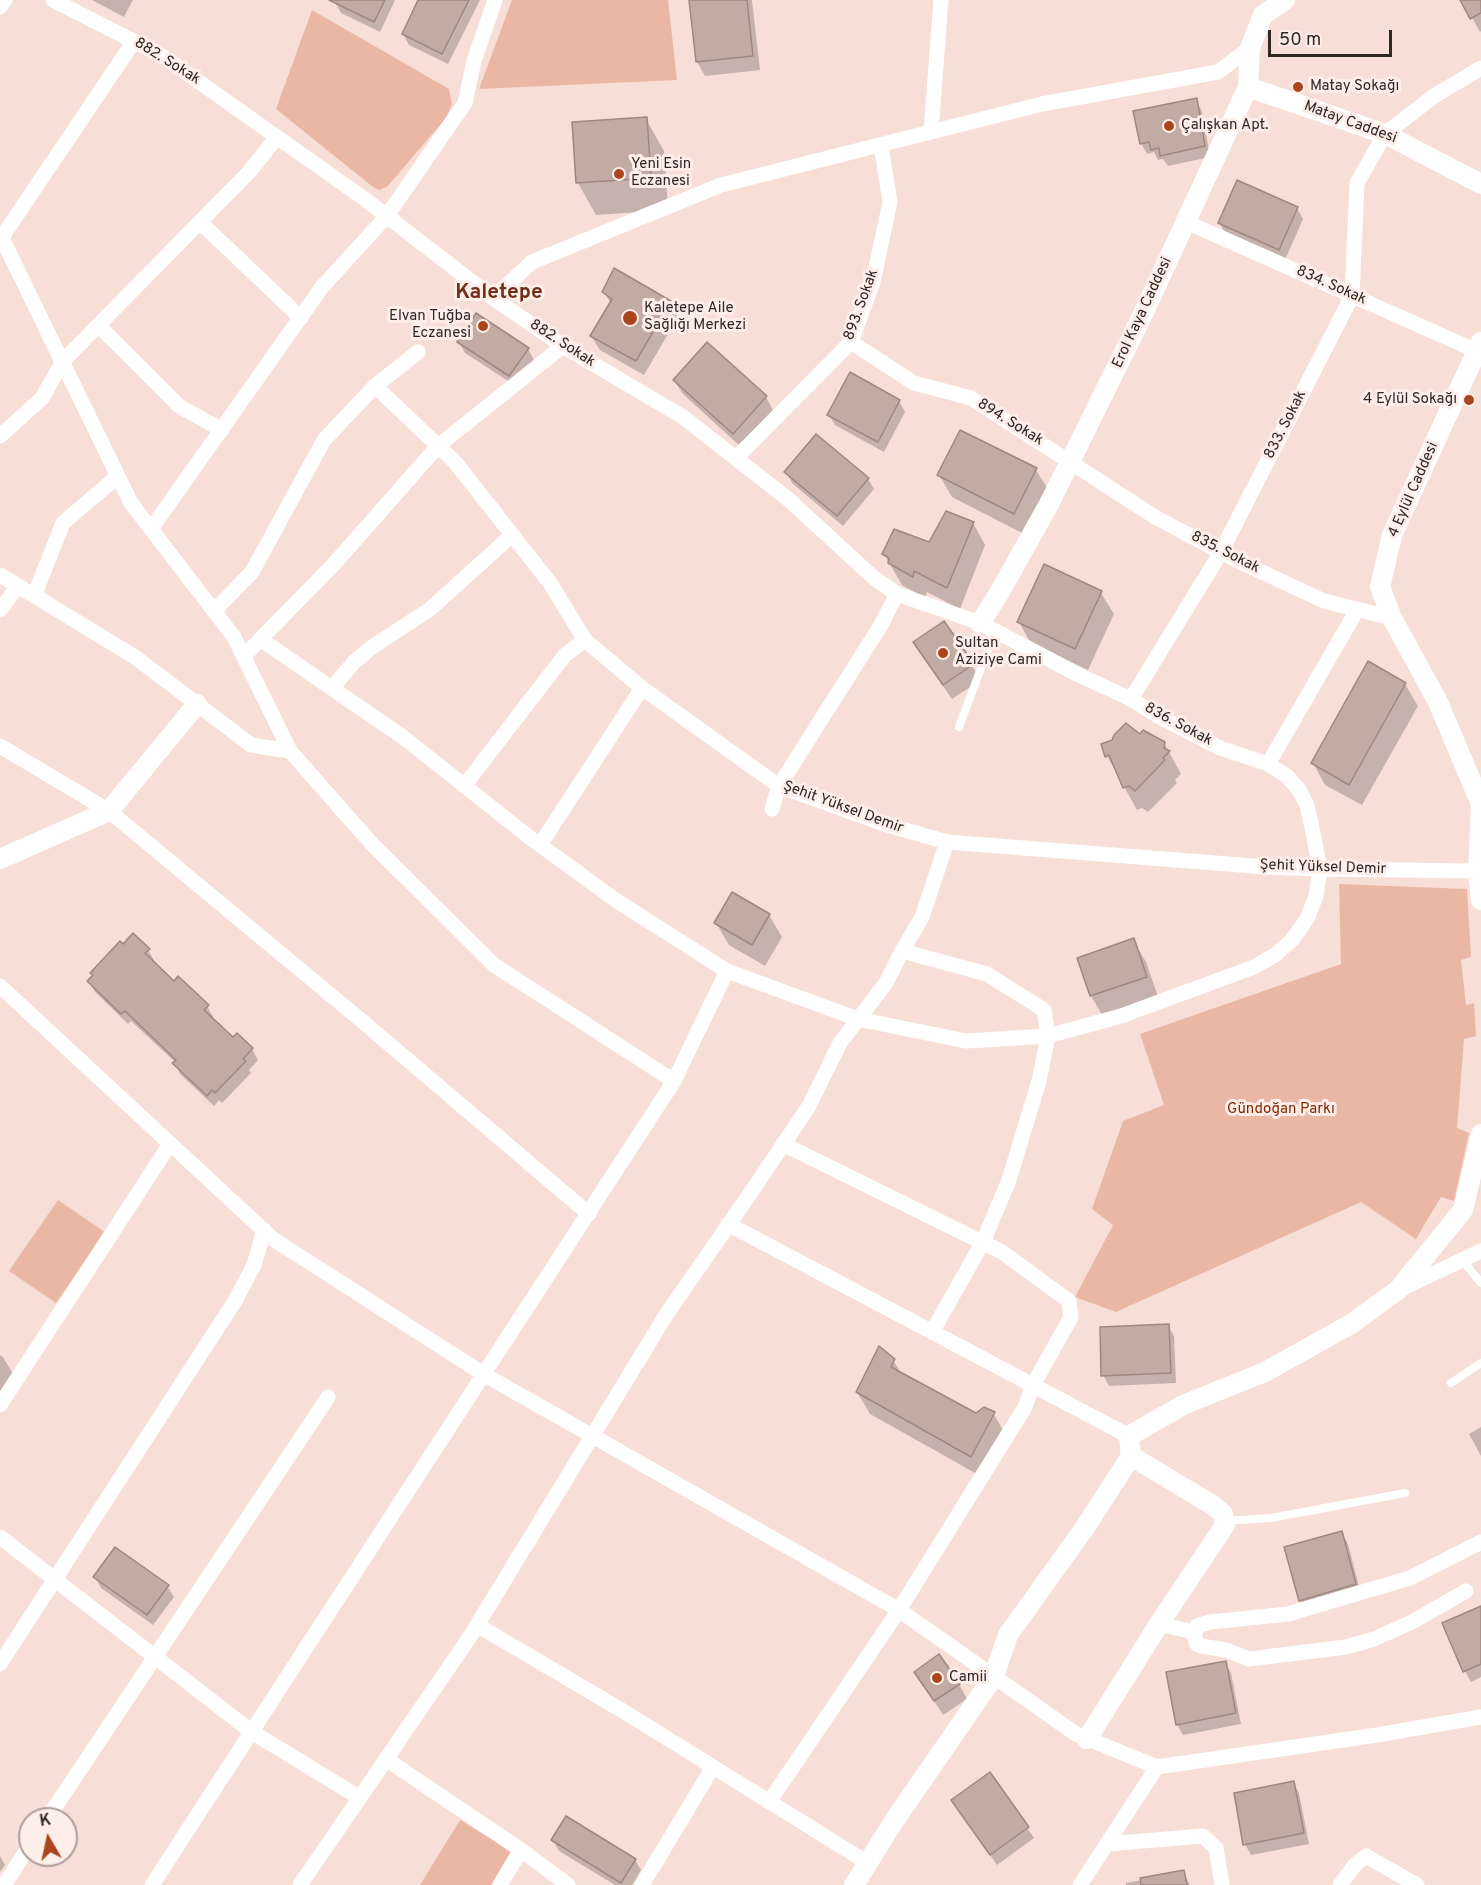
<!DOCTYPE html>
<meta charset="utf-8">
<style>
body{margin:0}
#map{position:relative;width:1481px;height:1885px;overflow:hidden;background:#f7dfd7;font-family:Overpass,sans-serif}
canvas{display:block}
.north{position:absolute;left:18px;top:1807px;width:60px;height:60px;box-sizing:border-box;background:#fdeee9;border:2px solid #ab9e9a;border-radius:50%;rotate:351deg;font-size:16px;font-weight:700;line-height:24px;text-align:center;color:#302724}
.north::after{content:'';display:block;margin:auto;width:21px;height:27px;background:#ab451e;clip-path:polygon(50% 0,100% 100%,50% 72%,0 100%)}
.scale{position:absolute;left:1268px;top:30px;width:124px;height:27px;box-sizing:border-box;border:3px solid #302724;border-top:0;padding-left:8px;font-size:18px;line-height:21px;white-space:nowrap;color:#302724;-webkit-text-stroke:4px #fdeee9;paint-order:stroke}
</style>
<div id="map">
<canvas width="1481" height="1885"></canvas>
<div class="north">K</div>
<div class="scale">50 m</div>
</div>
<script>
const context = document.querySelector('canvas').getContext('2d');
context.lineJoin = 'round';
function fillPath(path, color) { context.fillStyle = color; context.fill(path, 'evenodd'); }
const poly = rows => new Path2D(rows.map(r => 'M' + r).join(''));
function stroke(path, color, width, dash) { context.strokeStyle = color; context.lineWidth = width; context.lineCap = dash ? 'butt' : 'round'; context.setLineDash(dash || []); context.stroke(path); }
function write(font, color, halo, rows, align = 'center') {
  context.font = font + ' Overpass,sans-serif'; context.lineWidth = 6; context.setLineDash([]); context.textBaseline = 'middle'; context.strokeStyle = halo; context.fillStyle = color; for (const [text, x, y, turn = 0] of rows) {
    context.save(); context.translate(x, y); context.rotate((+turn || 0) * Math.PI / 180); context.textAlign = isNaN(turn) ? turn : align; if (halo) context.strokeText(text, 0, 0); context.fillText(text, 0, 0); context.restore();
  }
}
fillPath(poly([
 [512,0,668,0,677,80,479,89],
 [312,10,449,89,452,104,446,118,387,187,379,190,373,187,276,109],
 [1339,884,1467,889,1471,957,1461,960,1466,1005,1474,1003,1476,1036,1464,1039,1457,1128,1469,1133,1454,1201,1441,1197,1416,1239,1361,1202,1116,1312,1075,1297,1113,1225,1092,1209,1123,1121,1164,1105,1140,1034,1341,964],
 [58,1200,105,1232,56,1303,9,1271],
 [460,1820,511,1851,491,1885,420,1885]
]), '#ebb7a5');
fillPath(poly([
 [92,0,133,0,124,17],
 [336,0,395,0,380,32,341,13,335,2],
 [420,0,480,0,448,64,409,45,403,34],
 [691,0,752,0,760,70,705,76,697,62],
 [1462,0,1481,0,1481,31,1480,32],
 [1196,100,1202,111,1210,157,1168,166,1163,159,1158,160,1154,152,1147,154,1141,143],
 [646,119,664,151,668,210,596,215,578,183],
 [1297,208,1303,219,1285,260,1226,234,1219,223],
 [604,292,670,302,678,317,644,375,600,350,591,336,611,304],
 [459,342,528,349,534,360,516,386,465,353],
 [707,344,766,397,774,412,742,448,683,394,674,380],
 [899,401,905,412,884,452,835,425,829,415],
 [1036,470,1049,491,1026,535,952,497,939,475],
 [786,472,868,479,874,489,843,526,792,483],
 [973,523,985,545,960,609,927,592,925,598,902,585,884,554,930,544],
 [1101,593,1114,614,1088,670,1031,644,1019,622],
 [944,623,981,680,952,699,923,657],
 [1405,684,1418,706,1362,805,1325,785,1313,763],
 [1140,737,1164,743,1181,774,1175,780,1177,783,1148,812,1142,808,1137,810,1107,756,1103,745],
 [769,915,782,937,765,966,729,945,716,923],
 [1133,940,1146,962,1159,999,1104,1018,1091,996,1079,959],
 [123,946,148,950,154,960,153,962,174,983,207,1006,213,1017,212,1019,233,1039,237,1035,252,1049,258,1060,249,1070,251,1073,222,1103,219,1100,214,1106,180,1074,175,1062,131,1021,128,1024,95,992,89,982,94,977,92,973],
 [1168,1325,1174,1336,1176,1383,1109,1386,1103,1375],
 [0,1355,3,1357,16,1379,0,1405],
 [893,1360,902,1375,976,1415,993,1413,1006,1435,984,1478,870,1414,857,1392],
 [1481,1427,1481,1456,1469,1434],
 [1342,1533,1348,1544,1361,1594,1307,1611,1300,1600],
 [95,1577,167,1586,174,1597,153,1625,101,1588],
 [1481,1607,1481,1677,1471,1682,1465,1671],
 [1225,1663,1231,1673,1241,1724,1183,1735,1177,1724],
 [916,1673,959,1684,967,1699,943,1715],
 [990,1774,1034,1838,997,1865,953,1800],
 [1293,1783,1299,1793,1309,1844,1251,1855,1245,1844],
 [553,1840,635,1860,641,1870,632,1885,615,1885,559,1851],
 [0,1856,5,1865,0,1872],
 [1183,1872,1190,1885,1126,1885,1126,1883]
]), '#0003');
const building = poly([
 [329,0,385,0,374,22,329,0],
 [418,0,469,0,442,54,402,34,418,0],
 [689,0,747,0,753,56,696,62,689,0],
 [1460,0,1481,0,1481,13,1470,19,1460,0],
 [1197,98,1205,146,1160,156,1159,148,1151,150,1149,142,1140,144,1133,111,1197,98],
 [647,117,651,178,576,183,572,122,647,117],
 [1237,180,1298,207,1279,250,1218,223,1237,180],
 [614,268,671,301,636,361,590,336,612,299,602,292,614,268],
 [476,313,529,348,509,376,457,342,476,313],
 [707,342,767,396,733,434,673,380,707,342],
 [850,372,900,400,878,442,827,415,850,372],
 [960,430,1037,468,1014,514,937,475,960,430],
 [816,434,869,478,837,516,784,472,816,434],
 [946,511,974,522,947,588,914,571,913,577,888,563,889,558,882,554,894,529,929,542,946,511],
 [1044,564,1102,591,1075,649,1017,622,1044,564],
 [944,621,974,664,943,685,913,642,944,621],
 [1368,661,1406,683,1349,785,1311,763,1368,661],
 [1126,723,1140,734,1143,730,1165,742,1164,748,1170,751,1163,758,1165,760,1135,791,1129,786,1123,788,1109,755,1105,757,1101,744,1112,740,1114,735,1126,723],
 [732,892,770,914,752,945,714,923,732,892],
 [133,933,150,949,145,953,174,981,178,976,209,1005,204,1010,233,1037,237,1033,253,1048,243,1059,246,1061,215,1093,212,1090,207,1096,172,1063,176,1060,125,1011,121,1014,87,981,93,975,90,973,120,941,123,944,133,933],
 [1134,938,1147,977,1090,996,1077,958,1134,938],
 [1169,1324,1171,1373,1101,1376,1100,1327,1169,1324],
 [879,1346,895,1359,891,1367,976,1413,984,1407,995,1412,971,1457,856,1392,879,1346],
 [1342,1531,1356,1584,1299,1601,1284,1547,1342,1531],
 [115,1547,169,1585,147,1615,93,1577,115,1547],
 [1481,1606,1481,1664,1463,1672,1442,1623,1481,1606],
 [939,1654,960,1684,934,1701,914,1672,939,1654],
 [1226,1661,1236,1713,1176,1725,1166,1672,1226,1661],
 [990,1772,1029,1827,990,1855,951,1800,990,1772],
 [1294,1781,1304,1833,1243,1845,1234,1793,1294,1781],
 [566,1816,636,1859,621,1883,551,1840,566,1816],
 [1184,1870,1187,1885,1141,1885,1140,1878,1184,1870]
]);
fillPath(building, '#c2aba3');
stroke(building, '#9e8880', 1.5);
stroke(poly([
 [959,727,995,631],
 [1462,1260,1481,1283],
 [1451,1383,1481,1363],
 [1225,1521,1271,1518,1405,1493]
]), '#fff', 8);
stroke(poly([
 [53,0,161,55,366,200,493,298,563,346,683,417,788,499,874,578,897,594,980,623,1079,675,1131,699,1158,716,1220,748,1268,764,1287,776,1299,790,1307,805,1311,823,1320,869,1316,896,1307,919,1292,940,1275,955,1254,967,1121,1016,1048,1036,966,1041,858,1019,727,971,617,901,529,837,403,737,260,639],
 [0,7,5,0],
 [931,132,941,0],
 [200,222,301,318],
 [1186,222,1477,351],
 [0,234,131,503,234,637,290,751,372,844,494,965,674,1081],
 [2,237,134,41],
 [493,298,532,262,721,185,1042,104,1218,72,1250,48],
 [98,325,179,406,222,430],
 [851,342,914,383,971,398,1155,517,1232,558,1324,601,1392,618],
 [375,386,455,462,550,583,585,640,642,688,779,786,884,824,947,842,1266,867,1320,869,1478,871],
 [0,436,42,398,63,361,250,171,277,137],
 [736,458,851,342,873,282,890,202,881,145],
 [151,529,322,287,386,217,465,103,474,61,495,0],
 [0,575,135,657,251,745,290,751],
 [34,596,63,523,118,476],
 [0,610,18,586],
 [214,611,252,572,324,440,375,386,418,352],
 [244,656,334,564,438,446,563,346],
 [332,688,354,662,372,647,429,610,512,535],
 [1131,699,1221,552,1352,296,1357,183,1385,134,1434,96,1481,68],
 [0,746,109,811,362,1021,589,1214],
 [1268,764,1357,610],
 [464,786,565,655,585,640],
 [772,809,779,786,881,625,897,594],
 [540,845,642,688],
 [902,951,987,974,1044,1010,1048,1036,1039,1081,1009,1180,983,1242,932,1332],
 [0,986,273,1239,485,1375,899,1610,1076,1734,1157,1767,1377,1735,1481,1717],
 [728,1224,1129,1436],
 [1401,1289,1481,1251],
 [0,1405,170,1144],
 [0,1537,252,1732,360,1798],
 [1466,1591,1414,1621,1374,1639,1346,1647,1249,1659,1226,1650,1201,1646,1197,1644,1194,1636,1197,1626,1210,1622,1288,1614,1410,1578,1481,1542],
 [1159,1624,1194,1632],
 [477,1625,623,1711,868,1863],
 [0,1664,235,1301,254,1265,264,1230],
 [386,1759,521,1850,568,1885],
 [769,1802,899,1610,1025,1407,1033,1385,1071,1317,1069,1301,1002,1252,783,1144],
 [47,1819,328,1397],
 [1107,1844,1203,1836,1216,1848,1222,1885],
 [4,1885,30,1845],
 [152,1885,674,1081,727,971],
 [300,1885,471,1635,666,1315,754,1188,809,1106,840,1043,886,983,902,951,922,917,947,842],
 [500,1885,521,1850],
 [642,1885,713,1767],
 [1080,1885,1157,1767],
 [1340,1885,1354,1866,1366,1856,1417,1885]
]), '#fff', 15);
stroke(poly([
 [1248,87,1385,134,1481,184],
 [1481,342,1392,535,1380,587,1392,618,1438,702,1481,804],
 [980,623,998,595,1049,504,1144,312,1248,87,1250,48,1263,15,1285,0],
 [1481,807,1478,871,1481,900],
 [0,859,109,811,197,704],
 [1087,1739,1159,1624,1225,1525,1223,1514,1214,1506,1131,1456],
 [854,1885,894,1821,994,1676,1008,1635,1086,1526,1131,1456,1129,1436,1183,1405,1265,1372,1351,1324,1398,1290,1463,1210,1481,1134]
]), '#fff', 20);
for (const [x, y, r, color] of [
 [1298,87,6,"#ab451e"],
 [1169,126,6,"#ab451e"],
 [619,174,6,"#ab451e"],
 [630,318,8,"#ab451e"],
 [483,326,6,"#ab451e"],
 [1469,400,6,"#ab451e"],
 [943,653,6,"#ab451e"],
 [937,1678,6,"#ab451e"]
]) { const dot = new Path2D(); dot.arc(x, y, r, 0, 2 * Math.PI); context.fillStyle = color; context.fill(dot); stroke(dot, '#fdeee9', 2); }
write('15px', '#302724', '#fdeee9', [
 ["882. Sokak",167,62,32],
 ["Matay Caddesi",1350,123,20],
 ["834. Sokak",1331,286,24],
 ["893. Sokak",862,305,-70],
 ["Erol Kaya Caddesi",1143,313,-65],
 ["882. Sokak",562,344,33],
 ["894. Sokak",1010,423,32],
 ["833. Sokak",1286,425,-63],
 ["4 Eylül Caddesi",1414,490,-66],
 ["835. Sokak",1225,553,27],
 ["836. Sokak",1178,725,28],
 ["Şehit Yüksel Demir",843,808,20],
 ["Şehit Yüksel Demir",1323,868,2]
]);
write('15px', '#302724', '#fdeee9', [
 ["Matay Sokağı",1310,87],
 ["Çalışkan Apt.",1181,126],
 ["Yeni Esin",631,165],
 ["Eczanesi",631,182],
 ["Kaletepe Aile",644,309],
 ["Sağlığı Merkezi",644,326],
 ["Elvan Tuğba",471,317,"right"],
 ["Eczanesi",471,334,"right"],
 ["4 Eylül Sokağı",1457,400,"right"],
 ["Sultan",955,644],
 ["Aziziye Cami",955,661],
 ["Camii",949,1678]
], 'left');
write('15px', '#802800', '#fdeee9', [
 ["Gündoğan Parkı",1281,1110]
]);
write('bold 21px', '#712f17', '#fdeee9', [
 ["Kaletepe",499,294]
]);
</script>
